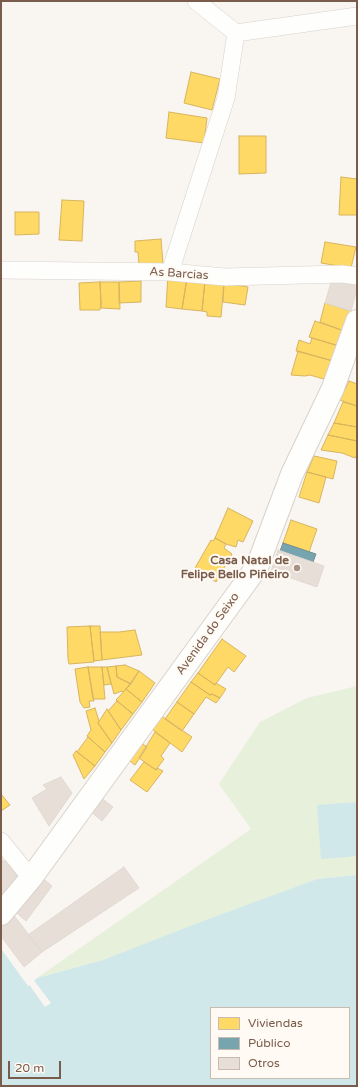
<!DOCTYPE html>
<meta charset="utf-8">
<style>
body{margin:0}
#map{position:relative;width:358px;height:1087px;overflow:hidden;background:#f9f5f0;font-family:"Varela Round",sans-serif}
canvas{display:block}
.frame{position:absolute;inset:0;border:2px solid #7a5c4d;pointer-events:none}
.legend{position:absolute;left:210px;top:1007px;width:140px;height:72px;box-sizing:border-box;background:#fffaf3;border:1px solid #cabbb1;margin:0;padding:5px 7px;list-style:none;font-size:12px;color:#7a5c4d}
.legend li{display:flex;align-items:center;gap:8px;height:20px}
.legend b{width:20px;border:1px solid #cabbb1}
.scale{position:absolute;left:8px;top:1061px;width:53px;height:18px;box-sizing:border-box;border:2px solid #7a5c4d;border-top:0;padding-left:5px;font-size:12px;line-height:14px;white-space:nowrap;color:#7a5c4d;-webkit-text-stroke:3px #fffaf3;paint-order:stroke}
</style>
<div id="map">
<canvas width="358" height="1087"></canvas>
<div class="frame"></div>
<ul class="legend">
<li><b style="height:11px;background:#ffd966"></b>Viviendas</li>
<li><b style="height:11px;background:#76a5af"></b>Público</li>
<li><b style="height:11px;background:#e6ded7"></b>Otros</li>
</ul>
<div class="scale">20 m</div>
</div>
<script>
const context = document.querySelector('canvas').getContext('2d');
context.lineJoin = 'round';
function fillPath(path, color) { context.fillStyle = color; context.fill(path, 'evenodd'); }
const poly = rows => new Path2D(rows.map(r => 'M' + r).join(''));
function stroke(path, color, width, dash) { context.strokeStyle = color; context.lineWidth = width; context.lineCap = dash ? 'butt' : 'round'; context.setLineDash(dash || []); context.stroke(path); }
function write(font, color, halo, rows, align = 'center') {
  context.font = font + ' "Varela Round",sans-serif'; context.lineWidth = 4; context.setLineDash([]); context.textBaseline = 'middle'; context.strokeStyle = halo; context.fillStyle = color; for (const [text, x, y, turn = 0] of rows) {
    context.save(); context.translate(x, y); context.rotate((+turn || 0) * Math.PI / 180); context.textAlign = isNaN(turn) ? turn : align; if (halo) context.strokeText(text, 0, 0); context.fillText(text, 0, 0); context.restore();
  }
}
fillPath(poly([
 [357,686,357,875,317,879,103,960,37,978,251,829,219,784,260,722,307,698]
]), '#e7f0db');
fillPath(poly([
 [357,802,357,856,321,859,317,805],
 [357,875,357,1086,1,1086,2,950,28,986,37,978,103,960,198,923,317,879],
 [211,1008,349,1008,349,1078,211,1078]
]), '#d0e8ea');
fillPath(poly([
 [33,979,51,1003,45,1007,28,983]
]), '#f9f5f0');
const homes = poly([
 [191,72,220,79,212,110,184,103,191,72],
 [169,112,207,118,204,143,166,138,169,112],
 [239,136,266,136,266,173,239,174,239,136],
 [341,177,357,179,357,215,339,215,341,177],
 [62,200,84,201,82,241,59,240,62,200],
 [15,212,39,212,39,234,15,235,15,212],
 [161,239,163,264,139,265,138,252,135,252,135,241,161,239],
 [325,242,356,247,351,268,321,263,325,242],
 [168,275,187,278,182,309,166,307,168,275],
 [187,278,205,281,202,311,182,309,187,278],
 [141,281,141,302,119,303,119,282,141,281],
 [205,281,224,283,221,317,207,316,207,312,202,311,205,281],
 [100,282,119,282,120,309,101,308,101,303,100,282],
 [100,282,101,303,100,310,80,310,79,283,100,282],
 [224,283,248,287,245,305,223,302,224,283],
 [325,303,351,311,344,331,320,322,325,303],
 [315,321,344,331,339,346,309,337,315,321],
 [312,338,339,346,333,361,296,351,299,340,310,344,312,338],
 [298,351,333,361,327,380,310,375,305,376,291,375,298,351],
 [349,381,357,384,357,406,340,400,349,381],
 [343,402,357,406,357,427,334,423,343,402],
 [334,423,357,427,357,441,328,435,334,423],
 [328,435,357,441,357,454,355,458,342,453,321,450,328,435],
 [314,456,337,461,333,479,307,472,314,456],
 [307,472,326,477,319,503,299,497,307,472],
 [228,508,253,521,243,542,238,540,236,547,226,544,215,538,228,508],
 [291,520,317,529,309,552,283,543,291,520],
 [215,538,226,544,224,548,232,554,216,582,195,568,211,540,213,541,215,538],
 [90,626,100,626,102,660,94,661,90,626],
 [90,626,94,662,69,664,68,659,67,627,90,626],
 [135,630,142,655,102,660,100,632,119,632,135,630],
 [222,639,246,656,234,672,228,667,215,685,198,673,222,639],
 [125,665,139,671,131,684,117,677,116,666,125,665],
 [116,666,117,677,131,684,123,692,122,691,114,694,107,667,116,666],
 [88,667,102,667,105,699,93,699,88,667],
 [88,667,94,701,89,701,90,707,84,708,80,702,75,669,88,667],
 [102,667,107,667,111,684,104,685,102,667],
 [139,671,155,683,142,702,126,689,139,671],
 [198,673,215,685,216,683,226,689,220,698,212,694,210,695,191,682,198,673],
 [191,682,210,695,212,694,220,698,216,703,206,697,194,714,177,702,191,682],
 [126,689,142,702,133,714,116,700,126,689],
 [117,701,133,714,121,730,108,711,117,701],
 [177,702,194,714,182,731,165,719,177,702],
 [95,708,99,721,98,723,112,743,105,752,87,736,91,730,86,711,95,708],
 [107,709,121,730,112,743,98,723,107,709],
 [157,713,192,737,182,752,148,726,157,713],
 [155,732,170,743,161,756,164,759,156,770,139,758,155,732],
 [88,737,105,752,95,766,77,752,88,737],
 [138,741,147,747,135,765,126,758,138,741],
 [76,751,95,766,84,779,73,755,76,751],
 [144,762,156,770,157,768,163,771,147,792,130,780,144,762],
 [1,794,10,805,1,811,1,794]
]);
fillPath(homes, '#ffd966');
stroke(homes, '#d7b45e', 1);
const public = poly([
 [283,543,316,554,313,562,280,551,283,543]
]);
fillPath(public, '#76a5af');
stroke(public, '#778f92', 1);
const building = poly([
 [332,279,357,284,357,289,351,311,325,303,332,279],
 [278,550,324,566,317,587,271,571,278,550],
 [61,777,72,793,49,826,32,798,47,789,43,785,61,777],
 [100,797,113,807,102,821,89,810,100,797],
 [1,857,4,862,6,860,18,878,1,896,1,857],
 [124,867,139,888,42,952,28,935,124,867],
 [39,875,52,886,26,921,11,908,39,875],
 [12,913,42,952,24,967,1,936,1,924,12,913]
]);
fillPath(building, '#e6ded7');
stroke(building, '#e2d8d2', 1);
const street = poly([
 [196,1,236,33],
 [236,33,357,16],
 [1,270,170,272,225,277,342,274,357,276],
 [170,272,226,98,236,33],
 [1,841,31,878]
]);
const secondary = poly([
 [1,914,31,878,257,567,292,474,333,388,357,321]
]);
stroke(street, '#d7d1cb', 18);
stroke(secondary, '#d9d2cb', 24);
stroke(street, '#fefefd', 17);
stroke(secondary, '#fefefd', 22);
for (const [x, y, r, color] of [
 [297,568,4,"#a69286"]
]) { const dot = new Path2D(); dot.arc(x, y, r, 0, 2 * Math.PI); context.fillStyle = color; context.fill(dot); stroke(dot, '#fffaf3', 1.5); }
write('12px', '#7a5c4d', '#fffaf3', [
 ["As Barcias",179,274,4],
 ["Avenida do Seixo",208,634,-54]
]);
write('bold 12px', '#7a5c4d', '#fffaf3', [
 ["Casa Natal de",289,561],
 ["Felipe Bello Piñeiro",289,575]
], 'right');
</script>
